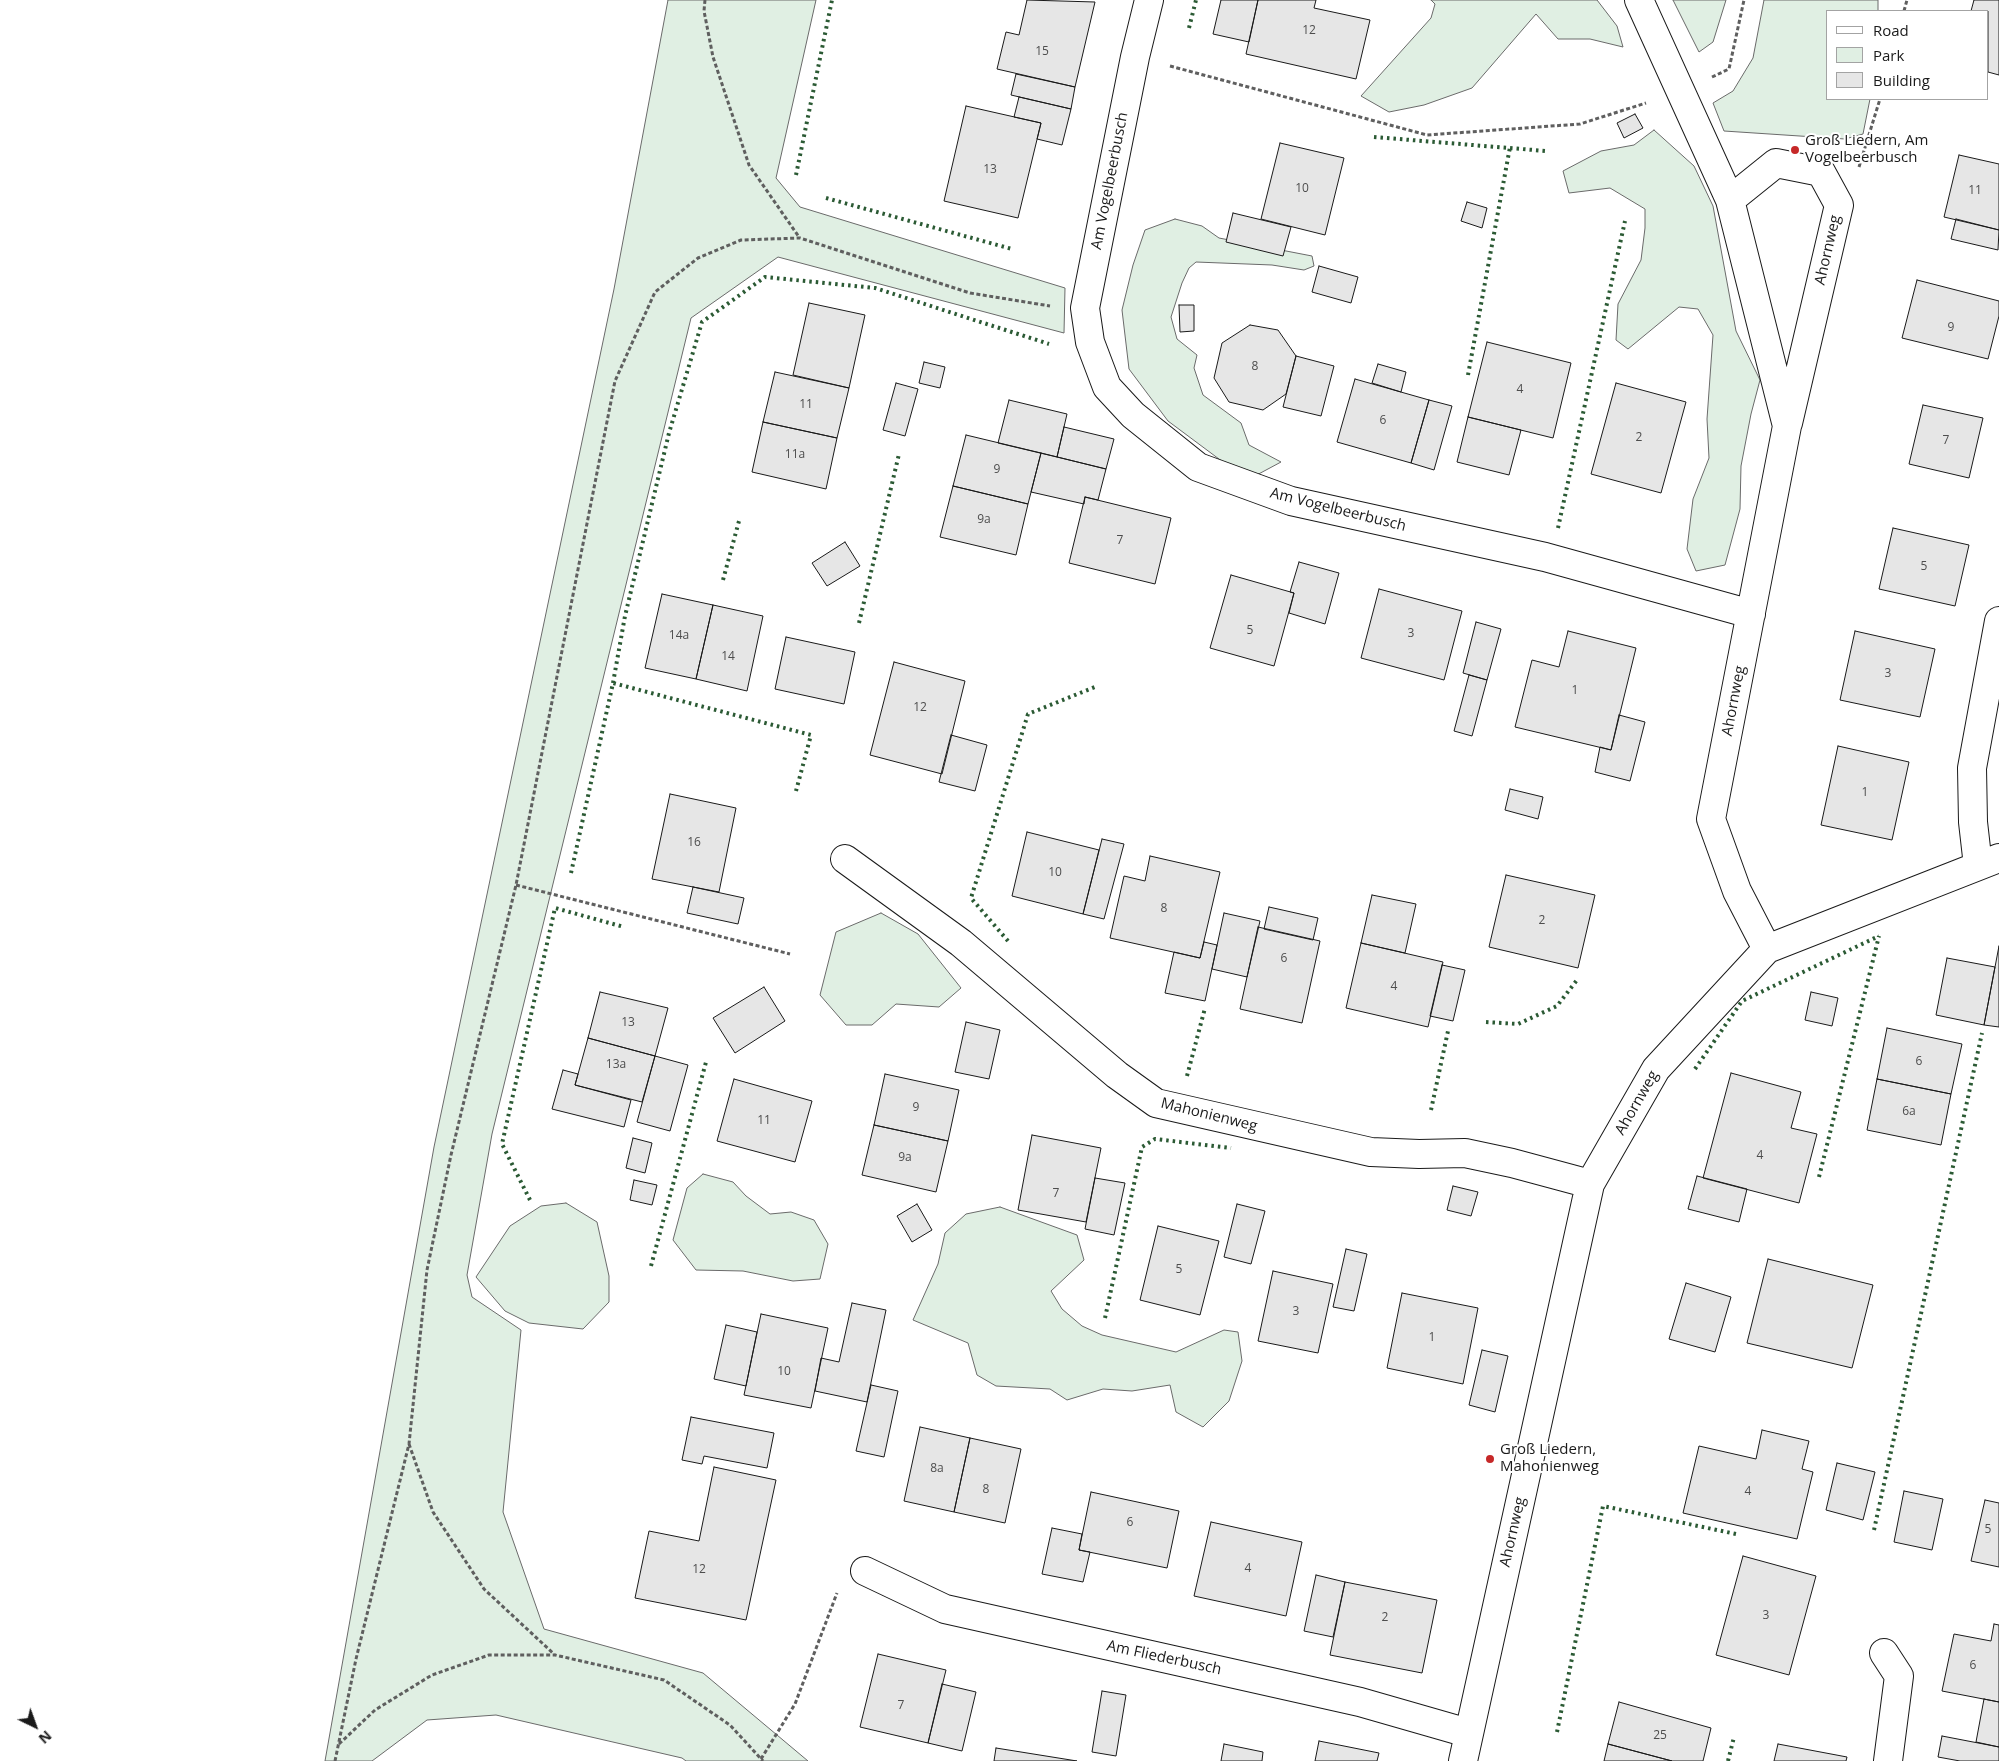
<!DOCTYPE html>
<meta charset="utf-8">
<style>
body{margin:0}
#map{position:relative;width:1999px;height:1761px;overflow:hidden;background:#fff;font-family:"Open Sans",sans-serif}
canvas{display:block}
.legend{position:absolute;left:1826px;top:10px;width:162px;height:90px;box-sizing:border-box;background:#fff;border:1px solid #a3a3a3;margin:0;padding:6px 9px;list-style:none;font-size:15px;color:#1a1a1a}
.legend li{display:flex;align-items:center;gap:10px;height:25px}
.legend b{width:25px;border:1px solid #a3a3a3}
.north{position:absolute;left:10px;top:1701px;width:50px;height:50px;-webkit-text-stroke:4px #fff;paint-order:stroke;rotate:138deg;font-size:14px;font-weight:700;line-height:20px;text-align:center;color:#1a1a1a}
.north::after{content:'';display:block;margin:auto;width:18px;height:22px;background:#1a1a1a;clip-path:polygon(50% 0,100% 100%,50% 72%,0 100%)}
</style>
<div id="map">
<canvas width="1999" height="1761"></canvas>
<ul class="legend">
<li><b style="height:6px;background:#fff"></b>Road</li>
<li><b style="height:14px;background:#e0efe3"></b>Park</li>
<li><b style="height:14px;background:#e6e6e6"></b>Building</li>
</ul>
<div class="north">N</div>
</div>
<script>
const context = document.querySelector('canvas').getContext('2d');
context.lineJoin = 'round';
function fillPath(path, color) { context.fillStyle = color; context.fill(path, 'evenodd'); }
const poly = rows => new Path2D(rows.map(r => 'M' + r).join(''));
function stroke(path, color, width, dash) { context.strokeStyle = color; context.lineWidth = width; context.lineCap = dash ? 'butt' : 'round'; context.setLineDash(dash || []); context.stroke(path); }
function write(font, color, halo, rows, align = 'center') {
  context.font = font + ' "Open Sans",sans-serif'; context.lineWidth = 4; context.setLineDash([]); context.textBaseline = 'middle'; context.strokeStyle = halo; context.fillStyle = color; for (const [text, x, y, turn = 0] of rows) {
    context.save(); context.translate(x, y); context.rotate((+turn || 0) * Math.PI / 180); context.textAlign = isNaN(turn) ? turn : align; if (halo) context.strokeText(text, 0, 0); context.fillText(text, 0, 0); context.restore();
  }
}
const green = poly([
 [668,0,816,0,776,178,800,207,1065,288,1064,333,778,257,691,318,492,1134,467,1275,472,1297,521,1330,503,1512,544,1629,703,1673,808,1761,686,1761,682,1758,496,1715,427,1720,372,1761,325,1761,434,1147,614,289,668,0],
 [1431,0,1597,0,1617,26,1623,47,1590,39,1558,39,1536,14,1472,88,1424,105,1389,112,1361,96,1431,18,1435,4,1431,0],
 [1673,0,1726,0,1713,42,1699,52,1673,0],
 [1764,0,1878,0,1878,11,1828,11,1828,99,1870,99,1863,134,1845,139,1724,131,1713,103,1733,91,1753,58,1764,0],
 [1654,130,1694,166,1713,206,1736,331,1760,380,1751,414,1741,466,1740,509,1725,565,1696,571,1687,549,1693,499,1709,458,1707,419,1713,335,1698,309,1679,307,1628,349,1616,340,1618,304,1641,260,1645,228,1645,209,1610,188,1569,193,1563,171,1601,151,1634,145,1654,130],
 [1175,219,1202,226,1219,238,1312,256,1314,266,1304,270,1272,265,1196,262,1189,268,1182,283,1171,317,1177,339,1197,355,1194,368,1203,395,1241,423,1249,445,1281,462,1253,477,1227,465,1168,421,1129,369,1122,310,1133,265,1145,230,1175,219],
 [881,913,918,934,961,988,939,1007,896,1004,872,1025,846,1025,820,995,836,932,881,913],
 [703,1174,733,1182,746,1196,770,1214,791,1212,814,1220,828,1244,820,1279,793,1281,743,1271,696,1270,673,1240,687,1188,703,1174],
 [566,1203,597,1222,609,1276,609,1302,583,1329,529,1323,505,1311,476,1277,510,1226,541,1206,566,1203],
 [1000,1207,1077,1235,1084,1260,1051,1291,1062,1309,1082,1326,1102,1335,1176,1352,1224,1330,1238,1332,1242,1361,1229,1401,1203,1427,1176,1412,1170,1385,1132,1391,1103,1389,1067,1400,1050,1389,996,1386,977,1375,968,1343,913,1320,938,1264,945,1233,966,1214,1000,1207]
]);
fillPath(green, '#e0efe3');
stroke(green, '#6a6a6a', 1);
const building = poly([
 [1027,0,1095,2,1075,87,997,69,1006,32,1019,35,1027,0],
 [1221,0,1258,0,1249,42,1213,34,1221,0],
 [1258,0,1316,0,1314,8,1370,20,1356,79,1246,54,1258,0],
 [1974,0,1999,0,1999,75,1988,72,1988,11,1971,11,1974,0],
 [1016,74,1075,87,1071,109,1011,95,1016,74],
 [1019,97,1071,109,1062,145,1037,139,1041,123,1014,117,1019,97],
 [966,106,1041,123,1018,218,944,201,966,106],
 [1635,114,1643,128,1624,138,1617,123,1635,114],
 [1280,143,1344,158,1325,235,1261,219,1280,143],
 [1959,155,1999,164,1999,230,1944,217,1959,155],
 [1467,202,1487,208,1482,228,1461,221,1467,202],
 [1233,213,1291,227,1283,256,1226,242,1233,213],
 [1956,219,1999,230,1998,250,1951,239,1956,219],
 [1319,266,1358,277,1351,303,1312,292,1319,266],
 [1917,280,1999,301,1999,316,1988,359,1902,338,1917,280],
 [809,303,865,315,849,388,793,375,809,303],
 [1179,305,1194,305,1194,331,1180,332,1179,305],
 [1250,325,1278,330,1296,356,1286,394,1263,410,1229,402,1214,378,1222,343,1250,325],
 [1487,342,1571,363,1553,438,1468,417,1487,342],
 [1296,356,1334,366,1321,416,1283,407,1296,356],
 [924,362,945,367,940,388,919,383,924,362],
 [1378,364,1406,372,1401,392,1372,383,1378,364],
 [775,372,849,388,837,438,763,422,775,372],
 [1355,379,1429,400,1411,463,1337,442,1355,379],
 [896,383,918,389,905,436,883,430,896,383],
 [1616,383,1686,402,1661,493,1591,474,1616,383],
 [1009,400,1067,414,1057,457,998,443,1009,400],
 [1429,400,1452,406,1434,470,1411,463,1429,400],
 [1923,405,1983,418,1969,478,1909,464,1923,405],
 [1468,417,1521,430,1509,475,1457,462,1468,417],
 [763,422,837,438,826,489,752,472,763,422],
 [1064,427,1114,439,1106,469,1057,457,1064,427],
 [966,435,1041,453,1028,504,953,486,966,435],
 [1041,453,1106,469,1098,500,1085,497,1084,504,1031,492,1041,453],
 [953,486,1028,504,1016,555,940,537,953,486],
 [1085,497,1171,518,1155,584,1069,563,1085,497],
 [1893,528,1969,545,1955,606,1879,589,1893,528],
 [845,542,860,566,827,586,812,563,845,542],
 [1299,562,1339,573,1325,624,1289,613,1294,593,1290,592,1299,562],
 [1231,575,1294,593,1274,666,1210,648,1231,575],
 [1379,589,1462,611,1444,680,1361,658,1379,589],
 [662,594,713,605,696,679,645,668,662,594],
 [713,605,763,616,747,691,696,679,713,605],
 [1476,622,1501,629,1487,680,1463,673,1476,622],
 [1568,631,1636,648,1611,750,1515,727,1532,660,1559,667,1568,631],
 [1855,631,1935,649,1920,717,1840,700,1855,631],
 [786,637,855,652,844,704,775,689,786,637],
 [894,662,965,681,942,774,870,755,894,662],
 [1469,675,1487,680,1472,736,1454,731,1469,675],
 [1619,715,1645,722,1630,781,1595,772,1600,747,1611,750,1619,715],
 [951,735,987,745,975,791,939,782,951,735],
 [1838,746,1909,762,1892,840,1821,825,1838,746],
 [1510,789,1543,797,1538,819,1505,810,1510,789],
 [670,794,736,808,719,892,652,879,670,794],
 [1027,832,1099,850,1083,914,1012,896,1027,832],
 [1102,839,1124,844,1104,919,1083,914,1102,839],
 [1150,856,1220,872,1200,958,1110,938,1124,876,1145,881,1150,856],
 [1506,875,1595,895,1578,968,1489,947,1506,875],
 [693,887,744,898,738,924,687,913,693,887],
 [1372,895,1416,904,1405,953,1361,943,1372,895],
 [1269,907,1318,918,1313,940,1264,929,1269,907],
 [1224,913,1260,921,1247,977,1212,969,1224,913],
 [1258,927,1320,941,1302,1023,1240,1009,1258,927],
 [1204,942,1217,945,1205,1001,1165,993,1174,952,1200,958,1204,942],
 [1361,943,1443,962,1428,1027,1346,1008,1361,943],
 [1999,946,1999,1027,1984,1025,1999,946],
 [1947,958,1995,967,1984,1025,1936,1015,1947,958],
 [1442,965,1465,970,1453,1021,1430,1016,1442,965],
 [764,987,785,1021,735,1053,713,1018,764,987],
 [600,992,668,1008,655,1056,588,1038,600,992],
 [1811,992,1838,998,1832,1026,1805,1020,1811,992],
 [966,1022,1000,1030,989,1079,955,1072,966,1022],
 [1887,1028,1962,1044,1951,1094,1877,1079,1887,1028],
 [588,1038,655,1056,642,1102,575,1085,588,1038],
 [655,1056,688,1065,670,1131,637,1122,655,1056],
 [563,1070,578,1074,575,1085,631,1100,624,1127,552,1109,563,1070],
 [1731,1073,1801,1092,1791,1128,1817,1134,1799,1203,1703,1178,1731,1073],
 [885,1074,959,1090,948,1141,874,1125,885,1074],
 [734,1079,812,1101,795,1162,717,1141,734,1079],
 [1877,1079,1951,1094,1941,1145,1867,1130,1877,1079],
 [874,1125,948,1141,936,1192,862,1175,874,1125],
 [1032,1135,1101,1148,1086,1222,1018,1210,1032,1135],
 [633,1138,652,1143,645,1173,626,1168,633,1138],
 [1697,1176,1747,1189,1739,1222,1688,1209,1697,1176],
 [1095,1178,1125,1183,1114,1235,1085,1229,1095,1178],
 [634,1180,657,1185,652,1205,630,1200,634,1180],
 [1453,1186,1478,1192,1471,1216,1447,1210,1453,1186],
 [917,1204,932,1230,912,1242,897,1216,917,1204],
 [1237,1204,1265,1211,1251,1264,1224,1257,1237,1204],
 [1158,1226,1219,1241,1200,1315,1140,1300,1158,1226],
 [1346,1249,1367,1254,1354,1311,1333,1307,1346,1249],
 [1768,1259,1873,1285,1852,1368,1747,1343,1768,1259],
 [1273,1271,1333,1284,1318,1353,1258,1341,1273,1271],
 [1686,1283,1731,1297,1715,1352,1669,1339,1686,1283],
 [1402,1293,1478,1308,1463,1384,1387,1368,1402,1293],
 [852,1303,886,1310,867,1402,815,1391,821,1358,839,1362,852,1303],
 [761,1314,828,1328,811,1408,744,1395,761,1314],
 [726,1325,757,1332,746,1386,714,1379,726,1325],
 [1482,1350,1508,1356,1495,1412,1469,1405,1482,1350],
 [871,1385,898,1391,884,1457,856,1451,871,1385],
 [691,1417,774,1433,767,1468,704,1456,702,1464,682,1460,691,1417],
 [920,1427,970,1438,954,1512,904,1501,920,1427],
 [1762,1430,1809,1441,1802,1469,1813,1472,1797,1539,1683,1513,1699,1446,1756,1459,1762,1430],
 [970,1438,1021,1449,1005,1523,954,1512,970,1438],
 [1837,1463,1875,1472,1863,1520,1826,1510,1837,1463],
 [714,1467,776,1480,746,1620,635,1598,649,1531,699,1541,714,1467],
 [1904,1491,1943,1499,1932,1550,1894,1542,1904,1491],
 [1091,1492,1179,1511,1167,1568,1079,1550,1091,1492],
 [1985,1500,1999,1503,1999,1567,1971,1561,1985,1500],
 [1211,1522,1302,1542,1286,1616,1194,1596,1211,1522],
 [1052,1528,1082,1534,1079,1550,1090,1552,1083,1582,1042,1574,1052,1528],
 [1743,1556,1816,1576,1789,1675,1716,1655,1743,1556],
 [1316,1575,1345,1582,1333,1637,1304,1631,1316,1575],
 [1345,1582,1437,1600,1422,1673,1330,1655,1345,1582],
 [1994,1624,1999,1625,1999,1702,1942,1691,1954,1634,1991,1641,1994,1624],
 [878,1654,946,1670,928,1743,860,1727,878,1654],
 [942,1684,976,1692,962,1751,928,1743,942,1684],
 [1102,1691,1126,1695,1116,1756,1092,1752,1102,1691],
 [1984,1699,1999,1702,1999,1747,1976,1742,1984,1699],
 [1619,1702,1711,1728,1703,1761,1672,1761,1608,1744,1619,1702],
 [1942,1736,1999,1747,1999,1761,1960,1761,1938,1757,1942,1736],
 [1319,1741,1379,1753,1377,1761,1315,1761,1319,1741],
 [1224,1744,1263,1752,1262,1761,1221,1761,1224,1744],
 [1608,1744,1672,1761,1604,1761,1608,1744],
 [1778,1744,1847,1757,1846,1761,1774,1761,1778,1744],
 [996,1748,1077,1761,994,1761,996,1748]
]);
fillPath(building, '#e6e6e6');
stroke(building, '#1a1a1a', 1);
const minor = poly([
 [1149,0,1135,57,1085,308,1090,342,1107,387,1133,415,1198,467,1291,501,1545,557,1751,614],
 [1639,0,1730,200,1787,426,1711,819,1737,891,1767,949],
 [1730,200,1776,163,1821,172,1839,205,1788,423],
 [845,859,961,943,1117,1075,1156,1103,1371,1152,1419,1154,1465,1153,1512,1163,1590,1184],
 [1978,866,1973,822,1972,768,1999,621],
 [865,1571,945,1609,1360,1702,1468,1733],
 [1884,1653,1899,1676,1888,1761],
 [1463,1761,1590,1184,1656,1069,1767,949,1999,858]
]);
stroke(minor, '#1a1a1a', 30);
stroke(poly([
 [705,0,704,11,713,57,749,165,799,237],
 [1904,11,1907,0],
 [1170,66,1427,135,1580,124,1646,103],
 [1712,77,1729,69,1744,0],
 [1859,167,1880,99],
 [516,885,790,954],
 [409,1444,433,1512,484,1589,555,1655],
 [339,1744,375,1710,432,1675,489,1655,555,1655,664,1680,730,1725,763,1761],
 [761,1759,795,1704,837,1593],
 [335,1761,356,1659,409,1444,427,1270,451,1155,516,885,615,381,655,292,698,258,741,240,800,238,970,293,1050,306]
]), '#5f5f5f', 3, [4, 2.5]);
stroke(minor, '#fff', 28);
stroke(poly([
 [1189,28,1196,0],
 [1374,137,1546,151],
 [796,175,832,0],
 [826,198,1012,249],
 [1468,375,1510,147],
 [1558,528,1625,221],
 [723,580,739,521],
 [859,623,899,454],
 [613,683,625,616,669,433,702,322,765,277,875,288,1049,344],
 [571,873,613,683,811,735,796,791],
 [1008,941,971,898,1028,714,1095,687],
 [1486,1022,1518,1024,1557,1006,1577,980],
 [1695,1069,1742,1001,1879,936],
 [1187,1076,1205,1008],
 [1431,1110,1448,1031],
 [1819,1177,1879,936],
 [530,1200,502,1144,555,908,624,927],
 [651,1266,706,1062],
 [1105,1318,1142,1147,1155,1139,1231,1148],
 [1874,1530,1982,1033],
 [1557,1732,1603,1506,1736,1534],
 [1728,1761,1734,1737]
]), '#2b5a34', 4, [2.5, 4]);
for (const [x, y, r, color] of [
 [1795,150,5,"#c62828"],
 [1490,1459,5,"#c62828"]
]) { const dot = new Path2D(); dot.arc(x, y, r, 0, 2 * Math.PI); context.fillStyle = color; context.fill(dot); stroke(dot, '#fff', 2); }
write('12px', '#4d4d4d', null, [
 ["12",1309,31],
 ["15",1042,52],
 ["13",990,170],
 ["10",1302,189],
 ["11",1975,191],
 ["9",1951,328],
 ["8",1255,367],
 ["4",1520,390],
 ["11",806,405],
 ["6",1383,421],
 ["2",1639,438],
 ["7",1946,441],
 ["11a",795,455],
 ["9",997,470],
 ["9a",984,520],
 ["7",1120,541],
 ["5",1924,567],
 ["5",1250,631],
 ["3",1411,634],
 ["14a",679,636],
 ["14",728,657],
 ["3",1888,674],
 ["1",1575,691],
 ["12",920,708],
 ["1",1865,793],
 ["16",694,843],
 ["10",1055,873],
 ["8",1164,909],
 ["2",1542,921],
 ["6",1284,959],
 ["4",1394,987],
 ["13",628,1023],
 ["6",1919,1062],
 ["13a",616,1065],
 ["9",916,1108],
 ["6a",1909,1112],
 ["11",764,1121],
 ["4",1760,1156],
 ["9a",905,1158],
 ["7",1056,1194],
 ["5",1179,1270],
 ["3",1296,1312],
 ["1",1432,1338],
 ["10",784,1372],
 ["8a",937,1469],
 ["8",986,1490],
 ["4",1748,1492],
 ["6",1130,1523],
 ["5",1988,1530],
 ["4",1248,1569],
 ["12",699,1570],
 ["3",1766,1616],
 ["2",1385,1618],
 ["6",1973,1666],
 ["7",901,1706],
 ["25",1660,1736]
]);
write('15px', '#1a1a1a', '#fff', [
 ["Groß Liedern, Am",1805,141],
 ["Vogelbeerbusch",1805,158],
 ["Groß Liedern,",1500,1450],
 ["Mahonienweg",1500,1467]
], 'left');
write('15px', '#1a1a1a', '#fff', [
 ["Am Vogelbeerbusch",1110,181,-79],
 ["Ahornweg",1828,250,-77],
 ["Am Vogelbeerbusch",1338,510,14],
 ["Ahornweg",1734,701,-79],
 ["Ahornweg",1637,1103,-60],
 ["Mahonienweg",1209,1115,14],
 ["Ahornweg",1513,1532,-77],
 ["Am Fliederbusch",1164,1658,12]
]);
</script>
